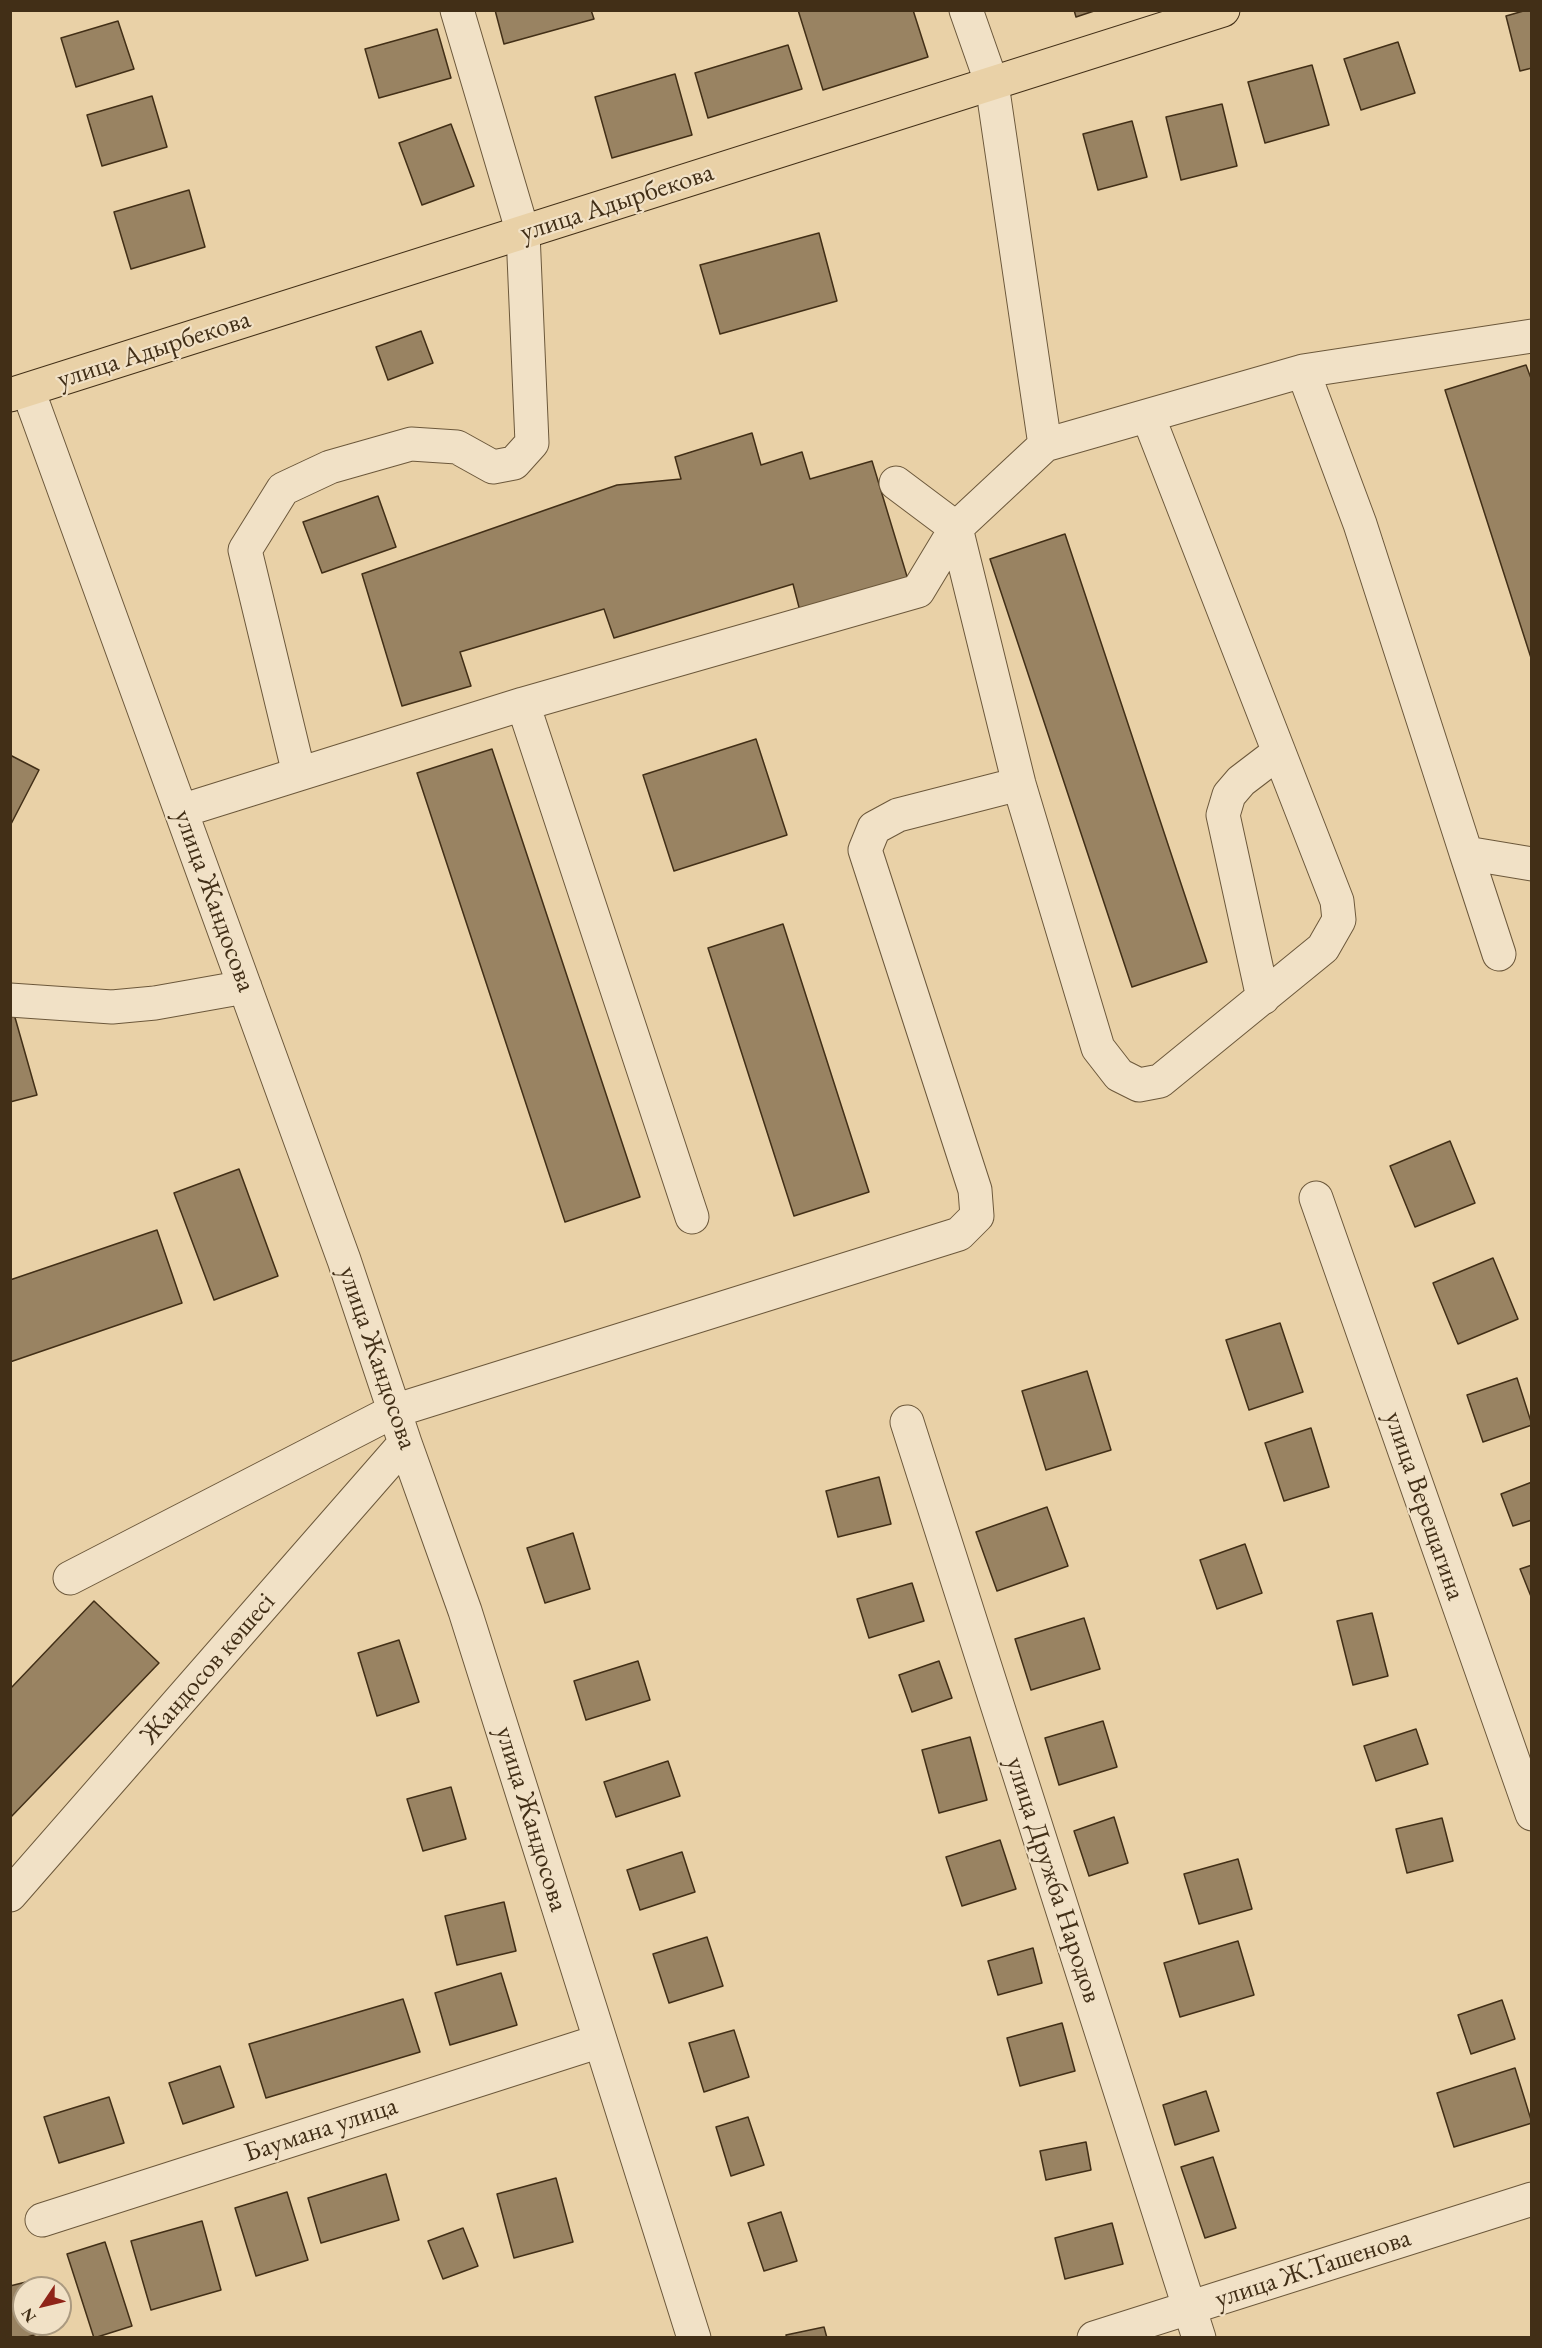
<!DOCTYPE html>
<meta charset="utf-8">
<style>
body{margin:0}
#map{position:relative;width:1542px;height:2348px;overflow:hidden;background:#e9d1a7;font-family:"EB Garamond",serif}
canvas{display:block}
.frame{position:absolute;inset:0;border:12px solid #422f17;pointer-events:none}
.north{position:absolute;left:12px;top:2276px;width:60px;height:60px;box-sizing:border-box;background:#f1e1c6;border:2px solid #ab9a80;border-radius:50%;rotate:235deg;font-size:16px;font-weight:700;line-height:24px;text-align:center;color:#422f17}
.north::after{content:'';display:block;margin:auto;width:21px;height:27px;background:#8f2418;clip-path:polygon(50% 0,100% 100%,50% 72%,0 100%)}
</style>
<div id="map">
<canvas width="1542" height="2348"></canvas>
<div class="frame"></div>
<div class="north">N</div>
</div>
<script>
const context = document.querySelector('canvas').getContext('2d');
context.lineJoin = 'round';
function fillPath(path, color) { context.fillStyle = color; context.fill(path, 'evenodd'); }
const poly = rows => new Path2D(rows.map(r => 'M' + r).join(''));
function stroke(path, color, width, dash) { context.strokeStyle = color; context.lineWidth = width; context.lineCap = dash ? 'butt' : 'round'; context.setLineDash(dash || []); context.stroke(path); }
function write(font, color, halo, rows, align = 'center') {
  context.font = font + ' "EB Garamond",serif'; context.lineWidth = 4.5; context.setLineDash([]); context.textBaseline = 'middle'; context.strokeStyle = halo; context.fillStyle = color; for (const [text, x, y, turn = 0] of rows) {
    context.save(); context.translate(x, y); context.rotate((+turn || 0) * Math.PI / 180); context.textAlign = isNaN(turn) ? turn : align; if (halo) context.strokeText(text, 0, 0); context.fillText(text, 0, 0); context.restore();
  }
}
const building = poly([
 [495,10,591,10,594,19,504,44,495,10],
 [798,10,913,10,928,57,823,90,798,10],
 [1074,10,1097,10,1076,17,1074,10],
 [1527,10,1532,10,1532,68,1520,71,1506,16,1527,10],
 [118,21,134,69,76,87,61,38,118,21],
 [437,29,451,78,379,98,365,49,437,29],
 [1398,42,1415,93,1361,110,1344,59,1398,42],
 [788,45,802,89,708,118,695,73,788,45],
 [1312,65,1329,125,1265,143,1248,82,1312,65],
 [675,74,692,135,612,158,595,97,675,74],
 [152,96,167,147,102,166,87,115,152,96],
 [1222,104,1237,166,1181,180,1166,117,1222,104],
 [1132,121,1147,177,1098,190,1083,134,1132,121],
 [451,124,474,186,422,205,399,143,451,124],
 [189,190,205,247,131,269,114,212,189,190],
 [819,233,837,301,720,334,700,265,819,233],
 [421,331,433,363,388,380,376,347,421,331],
 [1526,365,1532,381,1532,661,1445,390,1526,365],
 [752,433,761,465,802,452,810,479,872,461,909,583,801,615,793,584,614,638,604,609,460,652,471,686,402,706,362,574,617,485,681,479,675,457,752,433],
 [378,496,396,547,322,573,303,522,378,496],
 [1065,534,1207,962,1132,987,990,559,1065,534],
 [756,739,787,835,674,871,643,775,756,739],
 [492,749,640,1197,565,1222,417,773,492,749],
 [10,755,39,770,10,826,10,755],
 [783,924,869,1192,794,1216,708,948,783,924],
 [14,1014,37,1095,10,1102,10,1015,14,1014],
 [1450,1141,1475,1203,1415,1227,1390,1166,1450,1141],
 [239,1169,278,1276,214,1300,174,1193,239,1169],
 [157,1230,182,1303,10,1362,10,1280,157,1230],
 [1493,1258,1518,1319,1458,1344,1433,1283,1493,1258],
 [1280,1323,1303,1392,1249,1410,1226,1340,1280,1323],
 [1087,1371,1111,1450,1046,1470,1022,1391,1087,1371],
 [1517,1378,1532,1425,1483,1442,1467,1395,1517,1378],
 [1311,1428,1329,1487,1284,1501,1265,1443,1311,1428],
 [879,1477,891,1524,838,1537,826,1491,879,1477],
 [1532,1482,1532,1520,1513,1526,1501,1494,1532,1482],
 [1047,1507,1068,1566,997,1591,976,1532,1047,1507],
 [573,1533,590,1589,545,1603,527,1548,573,1533],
 [1245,1544,1262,1593,1217,1609,1200,1560,1245,1544],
 [1532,1565,1532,1599,1520,1569,1532,1565],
 [912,1583,924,1621,869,1638,857,1599,912,1583],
 [94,1601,159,1663,10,1818,10,1689,94,1601],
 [1372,1613,1388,1676,1353,1685,1337,1621,1372,1613],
 [1084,1618,1100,1669,1031,1690,1015,1639,1084,1618],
 [399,1640,419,1702,377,1716,358,1653,399,1640],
 [638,1661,650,1700,586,1720,574,1681,638,1661],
 [939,1661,952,1698,912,1712,899,1675,939,1661],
 [1103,1721,1117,1767,1059,1785,1045,1738,1103,1721],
 [1416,1729,1428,1764,1376,1781,1364,1746,1416,1729],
 [970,1737,987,1800,939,1813,922,1750,970,1737],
 [668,1761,680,1796,616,1817,604,1782,668,1761],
 [451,1787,466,1839,423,1851,407,1799,451,1787],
 [1114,1817,1128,1863,1089,1876,1074,1831,1114,1817],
 [1442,1818,1453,1861,1407,1873,1396,1829,1442,1818],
 [1000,1840,1016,1889,962,1906,946,1857,1000,1840],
 [682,1852,695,1892,640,1910,627,1870,682,1852],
 [1238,1859,1252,1909,1199,1924,1184,1874,1238,1859],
 [504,1902,516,1951,457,1965,445,1916,504,1902],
 [707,1937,723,1986,669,2003,653,1954,707,1937],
 [1238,1941,1254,1995,1180,2017,1164,1963,1238,1941],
 [1033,1948,1042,1983,998,1995,988,1961,1033,1948],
 [501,1973,517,2025,450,2045,435,1993,501,1973],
 [403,1999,420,2052,266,2098,249,2044,403,1999],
 [1502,2000,1515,2039,1471,2054,1458,2015,1502,2000],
 [1062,2023,1075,2071,1020,2086,1007,2038,1062,2023],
 [734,2030,749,2077,704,2092,689,2043,734,2030],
 [220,2066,234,2107,183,2124,169,2083,220,2066],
 [1515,2068,1532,2123,1454,2147,1437,2093,1515,2068],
 [1206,2091,1219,2131,1175,2145,1163,2105,1206,2091],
 [109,2097,124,2143,59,2163,44,2117,109,2097],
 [748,2117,764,2165,731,2176,716,2127,748,2117],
 [1086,2142,1091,2170,1046,2180,1040,2151,1086,2142],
 [1213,2157,1236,2228,1205,2238,1181,2167,1213,2157],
 [386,2174,399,2220,321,2243,308,2198,386,2174],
 [556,2178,573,2242,514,2258,497,2194,556,2178],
 [287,2192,308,2260,256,2276,235,2208,287,2192],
 [781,2212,797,2261,764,2271,748,2223,781,2212],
 [202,2221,221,2290,151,2310,131,2241,202,2221],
 [1112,2223,1123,2264,1065,2279,1055,2238,1112,2223],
 [463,2228,478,2266,443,2279,428,2241,463,2228],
 [105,2242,132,2326,94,2338,67,2254,105,2242],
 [30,2281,32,2288,24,2288,24,2324,42,2324,44,2332,24,2338,10,2338,10,2286,30,2281],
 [824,2327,827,2338,787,2338,786,2335,824,2327]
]);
fillPath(building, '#998362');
stroke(building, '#422f17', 1.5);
const minor = poly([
 [1303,371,1532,336],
 [28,390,344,1260,405,1443,465,1611,694,2338],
 [1045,445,1303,371,1360,524,1466,853],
 [896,483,956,528,1045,445,992,84,966,10],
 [523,704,918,591,956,528,1019,784,1098,1048,1119,1075,1139,1085,1160,1081,1323,948,1339,920,1337,901,1148,416],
 [299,774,245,550,283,489,330,467,411,444,457,447,493,467,514,463,532,443,523,233,457,10],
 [181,811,523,704,692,1217],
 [1499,954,1466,853,1532,864],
 [1263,998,1223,815,1229,795,1241,781,1279,752],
 [10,1000,112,1007,155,1003,245,987],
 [1316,1198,1532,1814],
 [907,1422,1199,2338],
 [70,1578,394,1411,959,1234,977,1216,975,1190,865,850,874,828,898,815,1019,784],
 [10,1895,405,1443],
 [42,2220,600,2041],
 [1094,2338,1532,2199]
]);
const major = poly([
 [10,395,1223,10]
]);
stroke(minor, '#6c583b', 35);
stroke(major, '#422f17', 35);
stroke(minor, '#f1e1c6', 33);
stroke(major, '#e9d1a7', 33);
write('27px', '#422f17', '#f1e1c6', [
 ["улица Адырбекова",617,203,-18],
 ["улица Адырбекова",154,350,-18],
 ["улица Жандосова",214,901,70],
 ["улица Жандосова",377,1358,71],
 ["улица Верещагина",1424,1506,71],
 ["Жандосов көшесі",208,1669,-49],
 ["улица Жандосова",531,1819,73],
 ["улица Дружба Народов",1053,1880,72],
 ["Баумана улица",321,2130,-18],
 ["улица Ж.Ташенова",1313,2269,-18]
]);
</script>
